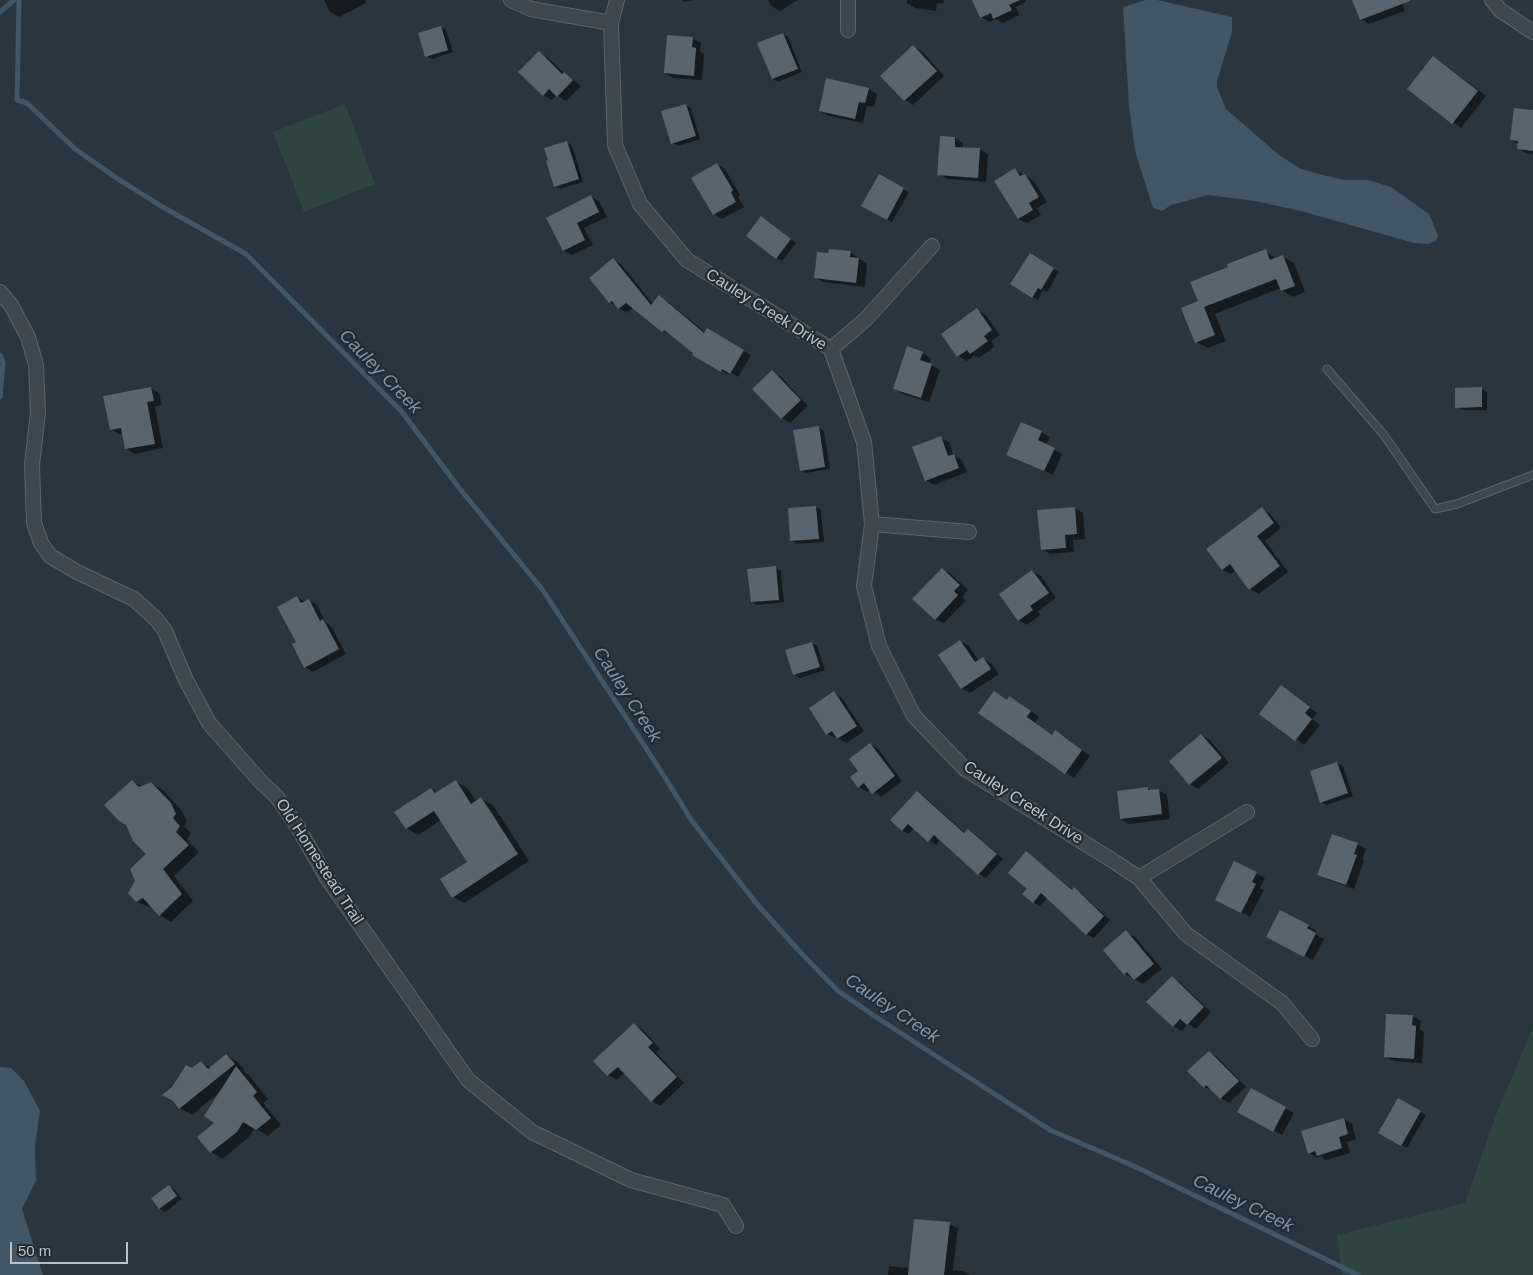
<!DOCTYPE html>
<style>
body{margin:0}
#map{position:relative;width:1533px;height:1275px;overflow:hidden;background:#29363f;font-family:Arial,sans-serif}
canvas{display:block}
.scale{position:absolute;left:10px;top:1242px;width:118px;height:22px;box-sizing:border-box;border:2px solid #bac2c9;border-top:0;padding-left:6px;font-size:15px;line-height:18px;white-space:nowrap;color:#bac2c9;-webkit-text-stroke:4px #222c34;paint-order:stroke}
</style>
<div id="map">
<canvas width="1533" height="1275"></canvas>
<div class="scale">50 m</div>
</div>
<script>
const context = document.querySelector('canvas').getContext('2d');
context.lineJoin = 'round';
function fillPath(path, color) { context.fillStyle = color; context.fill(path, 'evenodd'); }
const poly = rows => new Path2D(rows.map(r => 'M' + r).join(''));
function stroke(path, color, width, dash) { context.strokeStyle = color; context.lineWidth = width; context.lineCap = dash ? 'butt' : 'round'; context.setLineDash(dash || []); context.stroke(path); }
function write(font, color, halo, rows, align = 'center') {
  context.font = font + ' Arial,sans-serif'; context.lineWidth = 4.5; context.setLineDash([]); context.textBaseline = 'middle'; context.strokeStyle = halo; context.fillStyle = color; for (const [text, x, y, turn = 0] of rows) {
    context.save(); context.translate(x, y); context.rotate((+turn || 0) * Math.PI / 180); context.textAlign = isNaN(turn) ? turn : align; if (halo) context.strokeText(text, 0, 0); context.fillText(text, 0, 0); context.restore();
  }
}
fillPath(poly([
 [345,104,375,184,304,212,273,132],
 [1533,1027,1533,1275,1342,1275,1337,1235,1465,1203,1496,1115]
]), '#2f4542');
fillPath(poly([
 [1146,0,1157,0,1232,17,1232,32,1217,81,1217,87,1226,109,1279,155,1299,168,1322,175,1345,180,1368,180,1391,187,1429,214,1438,235,1436,241,1428,244,1414,243,1301,211,1255,201,1208,195,1171,205,1162,211,1153,208,1135,151,1129,106,1123,7],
 [0,1067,11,1068,24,1081,40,1111,35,1146,36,1181,22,1209,43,1275,0,1275]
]), '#415666');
fillPath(poly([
 [324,0,365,0,366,3,339,17,330,12],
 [681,0,693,0,685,2],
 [768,0,798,0,780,11,771,6],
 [907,0,944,0,943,4,937,3,936,11,915,8,907,3],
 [973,0,1025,0,1026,2,1016,7,1019,15,1003,23,996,19,989,22,981,17],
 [1353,0,1401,0,1405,11,1369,24,1361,19],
 [441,27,446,30,453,52,432,59,426,56],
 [783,34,788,37,802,72,778,82,773,79,759,44],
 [692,38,701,43,700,51,704,54,702,80,673,78,665,73],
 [913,47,922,51,944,76,913,105,905,100],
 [539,52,547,57,564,73,581,86,566,101,556,95,552,100,543,95],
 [1434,57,1486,96,1461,128,1409,89],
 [868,89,877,94,874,107,867,106,863,123,829,116,820,111],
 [686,105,691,108,700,139,678,146,672,143],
 [1533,111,1533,154,1526,153,1518,148,1518,144,1511,140],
 [955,138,963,143,963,148,979,149,988,154,986,182,947,179,939,174],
 [566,142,572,145,583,182,560,189,555,186,550,161],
 [717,164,725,169,740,195,738,197,744,207,722,219,714,214],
 [1015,170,1033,180,1047,202,1037,208,1041,215,1027,223,1018,219],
 [879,175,909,192,892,222,863,205],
 [591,197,599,201,607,217,584,228,593,245,572,255,564,251,548,218],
 [767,221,796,243,782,261,777,258],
 [1265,251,1277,259,1283,257,1294,263,1305,292,1293,297,1282,290,1281,288,1215,314,1226,341,1208,348,1196,342,1200,302,1230,268],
 [850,252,867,264,865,287,823,282,815,277],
 [1030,254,1059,272,1047,292,1043,290,1038,300,1011,284],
 [613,260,621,264,653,304,660,297,667,301,706,333,707,330,751,355,738,377,730,372,729,375,693,354,694,353,672,334,670,335,663,331,634,307,627,313,610,302],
 [977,310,986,315,1000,335,991,341,995,346,979,358,975,355,967,361,958,356],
 [922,353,931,358,929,364,940,370,929,402,903,394,894,389],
 [772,372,781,377,808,406,790,423,782,418,754,389],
 [151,388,159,393,162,405,155,407,163,448,135,454,127,449,124,433,119,434,111,429],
 [1481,389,1487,392,1487,410,1462,410,1456,407],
 [818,427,824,431,830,469,806,473,801,470],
 [1041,432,1050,437,1046,445,1062,454,1053,475,1016,459],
 [940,438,949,442,954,456,962,460,967,472,934,485,926,480],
 [816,507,821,510,824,542,797,544,791,540],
 [1074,508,1083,513,1085,539,1073,540,1074,552,1050,554,1042,549],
 [1262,509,1270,514,1281,528,1265,541,1288,572,1259,594,1250,589,1236,571,1231,574,1223,570,1208,550],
 [776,568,781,571,784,602,757,605,752,602],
 [942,569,951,574,968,590,962,597,966,600,944,623,935,619],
 [1032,571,1041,576,1056,598,1038,611,1040,615,1027,625,1019,620],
 [297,597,305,602,309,600,317,605,326,623,331,626,346,654,313,672,305,667],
 [960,641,969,646,979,661,983,658,991,663,999,674,970,693,962,689,939,655],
 [812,643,817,646,825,670,800,678,794,674],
 [1282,687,1317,713,1312,719,1320,725,1304,745,1261,713],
 [834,693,842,698,864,731,847,743,827,734],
 [1007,701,1018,702,1039,717,1035,723,1053,736,1064,736,1090,756,1074,778,980,713],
 [1201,735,1210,740,1229,763,1198,789,1190,784,1170,761],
 [870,744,878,749,902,781,881,797,870,789,868,792,859,787,860,771],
 [1337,763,1343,766,1353,796,1326,805,1321,802],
 [132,781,143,787,151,783,163,790,182,811,187,821,184,826,191,833,187,840,199,852,174,876,193,901,171,922,160,915,151,906,148,907,136,901,147,854],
 [456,781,467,788,477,802,481,799,493,805,529,861,464,903,453,897,469,862,441,820,418,835,406,828,432,789,438,793],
 [1147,788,1152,791,1158,790,1167,795,1170,819,1129,824,1121,819],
 [917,792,924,796,965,833,968,830,975,834,1003,859,986,878,979,874,940,839,936,845,914,828,909,834,902,830],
 [1357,844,1366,849,1362,860,1364,861,1354,889,1327,879,1319,875],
 [1027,853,1073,890,1074,889,1081,893,1110,920,1094,938,1087,934,1047,898,1040,906,1033,902,1028,889],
 [1235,863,1265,878,1260,888,1264,890,1250,917,1225,904],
 [1308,926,1316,931,1315,934,1324,939,1313,960,1276,941],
 [1126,932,1135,937,1162,969,1143,984,1125,974],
 [1172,978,1180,982,1211,1012,1196,1029,1188,1024,1182,1031,1173,1026],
 [1412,1016,1421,1021,1420,1029,1424,1032,1422,1063,1394,1061,1385,1056],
 [634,1024,642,1029,660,1048,656,1052,684,1083,660,1106,652,1101,625,1072,617,1080,608,1075,595,1061],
 [1209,1052,1217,1057,1246,1087,1229,1103,1221,1098,1214,1091,1204,1087],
 [226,1055,238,1062,245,1071,244,1072,248,1074,268,1099,263,1103,281,1125,268,1136,255,1128,248,1138,222,1159,211,1152,221,1091,192,1115,180,1108,174,1100,192,1070,201,1062,211,1068],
 [1251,1090,1294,1113,1282,1135,1239,1112],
 [1399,1100,1426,1115,1407,1148,1380,1133],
 [1343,1119,1352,1124,1356,1139,1347,1142,1350,1153,1326,1160,1321,1156,1317,1158,1309,1153],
 [169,1186,175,1190,182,1199,165,1212,160,1209,153,1199],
 [949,1224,958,1228,953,1270,963,1271,971,1275,888,1275,889,1266,910,1268]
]), '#0007');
stroke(poly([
 [19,0,17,100,27,103,75,149,118,179,161,206,246,254,402,412,460,489,542,589,659,768,692,821,756,903,802,954,838,991,876,1017,1050,1130,1136,1167,1358,1275],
 [0,12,14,0],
 [0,355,3,362,0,397]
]), '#415666', 5);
fillPath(poly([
 [972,0,1020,0,1009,5,1012,10,993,19,991,13,980,18],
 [1352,0,1410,0,1410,1,1360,20],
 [441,26,448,50,425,57,418,33],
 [783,33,798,69,772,79,757,43],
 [667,35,693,37,692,47,696,48,694,76,664,73],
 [913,45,937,71,904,101,880,76],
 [539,51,562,74,564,72,573,80,557,97,549,89,543,96,518,72],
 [1433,56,1478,91,1452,124,1407,89],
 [826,78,869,88,865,103,859,102,855,119,819,111],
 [686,104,696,136,671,144,661,111],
 [1514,108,1533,110,1533,151,1517,149,1518,141,1510,140],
 [940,136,955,137,955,147,980,148,978,178,937,175],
 [567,141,579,179,554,187,546,161,548,160,544,148],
 [717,163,733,190,731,192,736,202,713,215,691,178],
 [1015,168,1020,176,1025,174,1039,197,1029,203,1033,210,1018,219,994,181],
 [879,174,904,188,887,220,861,206],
 [591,195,599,212,577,223,585,240,563,251,546,218],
 [761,216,791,239,776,259,746,236],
 [829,249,851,251,850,257,859,258,856,283,814,278,817,252,828,253],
 [1266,249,1270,260,1283,255,1295,286,1281,291,1276,279,1204,307,1215,335,1195,343,1181,308,1198,301,1190,282,1228,267,1227,264],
 [1030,253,1054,268,1041,290,1038,288,1032,298,1010,284],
 [613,258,651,305,659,295,704,333,707,328,744,350,730,374,722,369,721,372,692,355,693,353,664,330,662,332,626,303,618,309,612,301,609,303,589,278],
 [977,308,992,330,984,336,988,341,970,354,967,350,957,357,941,334],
 [907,346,923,352,920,360,932,364,921,398,893,389],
 [772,370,801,400,781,419,752,389],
 [151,387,154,401,147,402,155,444,125,449,121,428,110,430,103,396],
 [1482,387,1482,407,1455,408,1455,388],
 [1021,422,1042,431,1038,440,1055,448,1044,471,1006,455],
 [819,426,825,467,800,471,793,430],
 [941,436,948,456,954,454,959,468,925,481,912,447],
 [816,506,819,539,790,541,788,508],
 [1075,507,1077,534,1065,535,1066,548,1041,550,1037,510],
 [1262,507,1274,523,1257,536,1280,566,1249,590,1230,564,1222,570,1206,549],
 [776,566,779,600,751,602,747,569],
 [942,568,960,585,954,591,958,595,935,620,912,599],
 [1032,570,1049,593,1030,606,1033,610,1018,621,999,594],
 [297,596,301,603,309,599,320,621,323,619,339,649,304,668,292,644,296,642,277,607],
 [960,640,975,662,983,657,991,669,961,689,938,655],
 [812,642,820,667,793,675,785,650],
 [1281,685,1310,707,1305,713,1312,719,1295,741,1259,714],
 [834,691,857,726,837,739,832,731,826,735,809,708],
 [994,691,1007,700,1009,696,1031,711,1027,717,1052,735,1055,730,1082,750,1065,774,978,713],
 [1201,734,1222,758,1189,785,1169,761],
 [870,743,895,776,872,794,864,783,858,788,850,777,858,771,849,759],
 [1337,762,1348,793,1320,803,1310,771],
 [132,780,139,787,151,782,171,803,176,814,173,818,180,826,176,832,189,845,163,869,182,894,159,916,143,898,136,902,128,893,135,881,130,869,146,854,133,841,126,825,118,820,104,805],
 [456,780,471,804,481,797,518,854,452,898,440,879,467,862,434,811,406,829,394,812,431,788,435,793],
 [1148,787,1148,790,1159,789,1162,814,1120,819,1117,791],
 [917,791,964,833,968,829,997,854,978,875,934,835,928,842,908,824,902,831,890,820],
 [1332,834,1358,843,1354,854,1357,855,1346,885,1317,875],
 [1026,851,1072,890,1074,887,1104,916,1086,935,1041,893,1033,903,1022,894,1027,889,1008,873],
 [1234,861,1257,872,1252,882,1256,884,1241,913,1215,900],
 [1280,910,1309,925,1307,928,1316,933,1304,957,1266,937],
 [1126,930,1154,964,1134,980,1127,972,1124,975,1103,950],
 [1172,976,1204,1007,1187,1025,1180,1019,1173,1027,1146,1002],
 [1386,1014,1413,1015,1412,1025,1416,1026,1414,1059,1384,1057],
 [634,1023,653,1043,648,1047,677,1077,651,1102,618,1067,607,1076,593,1061],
 [1209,1051,1239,1081,1220,1099,1206,1085,1204,1088,1187,1071],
 [226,1054,235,1064,179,1109,173,1101,162,1095,172,1087,186,1065,192,1068,201,1061,208,1069],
 [236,1066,257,1092,253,1096,271,1118,256,1130,243,1122,237,1132,210,1153,197,1137,214,1123,204,1116],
 [1251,1088,1286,1107,1273,1132,1237,1112],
 [1398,1098,1421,1111,1401,1146,1378,1133],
 [1344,1118,1348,1134,1339,1137,1342,1148,1317,1156,1315,1151,1308,1154,1301,1131],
 [169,1185,177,1196,159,1209,151,1198],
 [914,1219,950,1222,944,1275,908,1275]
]), '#58646e');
const lane = poly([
 [1327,369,1384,435,1435,509,1457,504,1533,475]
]);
const street = poly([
 [511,0,531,9,611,23],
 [617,0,611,23,615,145,640,204,687,260,831,349,864,442,872,524,864,586,879,646,914,716,965,769,1107,857,1139,878,1186,934,1282,1003,1312,1039],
 [1492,0,1500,10,1533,32],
 [848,30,848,0],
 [0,292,11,305,28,337,36,365,38,412,32,465,34,523,41,543,50,556,77,572,134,599,156,619,165,631,185,678,209,723,261,782,277,797,297,826,327,878,468,1080,532,1132,631,1180,723,1205,736,1226],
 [831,349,866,319,932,246],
 [872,524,969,532],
 [1139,878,1247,812]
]);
stroke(lane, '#5b656c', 9);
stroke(street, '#5b656c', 16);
stroke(lane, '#3d474f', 7);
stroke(street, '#3d474f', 14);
write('16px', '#bac2c9', '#222c34', [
 ["Cauley Creek Drive",766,310,32],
 ["Cauley Creek Drive",1023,803,33],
 ["Old Homestead Trail",319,862,57]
]);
write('italic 18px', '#7e96a9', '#222c34', [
 ["Cauley Creek",380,372,46],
 ["Cauley Creek",627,695,57],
 ["Cauley Creek",892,1009,34],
 ["Cauley Creek",1243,1204,26]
]);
</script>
